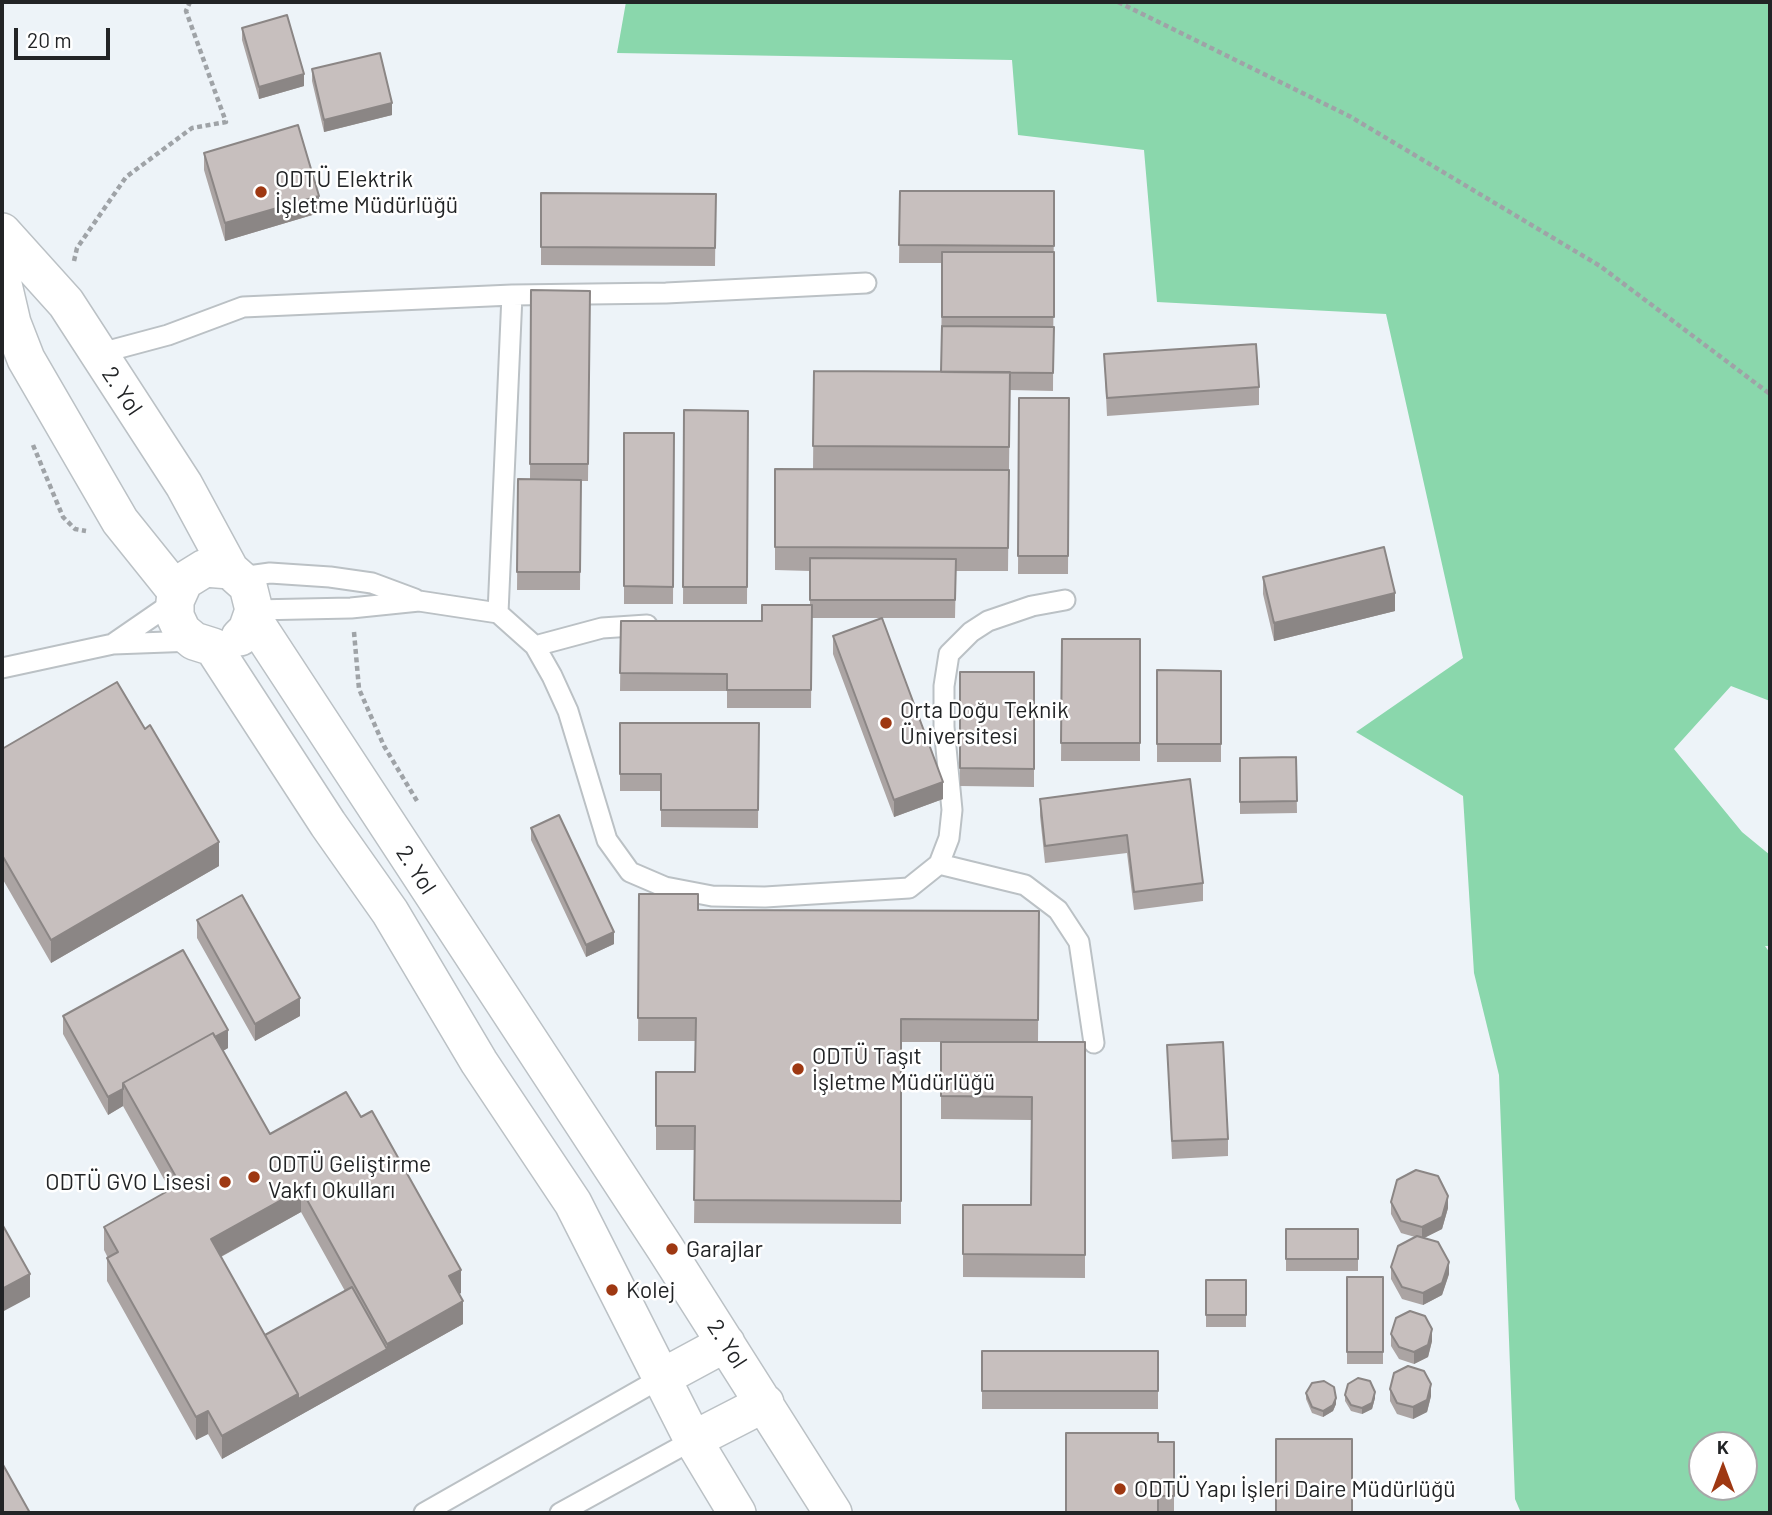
<!DOCTYPE html>
<meta charset="utf-8">
<style>
body{margin:0}
#map{position:relative;width:1772px;height:1515px;overflow:hidden;background:#edf3f8;font-family:Barlow,sans-serif}
canvas{display:block}
.frame{position:absolute;inset:0;border:4px solid #222426;pointer-events:none}
.north{position:absolute;left:1688px;top:1431px;width:70px;height:70px;box-sizing:border-box;background:#fff;border:2px solid #a7a7a8;border-radius:50%;rotate:0deg;font-size:19px;font-weight:700;line-height:28px;text-align:center;color:#222426}
.north::after{content:'';display:block;margin:auto;width:24px;height:32px;background:#9e3812;clip-path:polygon(50% 0,100% 100%,50% 72%,0 100%)}
.scale{position:absolute;left:14px;top:28px;width:96px;height:32px;box-sizing:border-box;border:4px solid #222426;border-top:0;padding-left:9px;font-size:21px;line-height:24px;white-space:nowrap;color:#222426;-webkit-text-stroke:5px #fff;paint-order:stroke}
</style>
<div id="map">
<canvas width="1772" height="1515"></canvas>
<div class="frame"></div>
<div class="north">K</div>
<div class="scale">20 m</div>
</div>
<script>
const context = document.querySelector('canvas').getContext('2d');
context.lineJoin = 'round';
function fillPath(path, color) { context.fillStyle = color; context.fill(path, 'evenodd'); }
const poly = rows => new Path2D(rows.map(r => 'M' + r).join(''));
function stroke(path, color, width, dash) { context.strokeStyle = color; context.lineWidth = width; context.lineCap = dash ? 'butt' : 'round'; context.setLineDash(dash || []); context.stroke(path); }
function write(font, color, halo, rows, align = 'center') {
  context.font = font + ' Barlow,sans-serif'; context.lineWidth = 5; context.setLineDash([]); context.textBaseline = 'middle'; context.strokeStyle = halo; context.fillStyle = color; for (const [text, x, y, turn = 0] of rows) {
    context.save(); context.translate(x, y); context.rotate((+turn || 0) * Math.PI / 180); context.textAlign = isNaN(turn) ? turn : align; if (halo) context.strokeText(text, 0, 0); context.fillText(text, 0, 0); context.restore();
  }
}
fillPath(poly([
 [626,2,1770,2,1770,701,1731,686,1674,749,1742,832,1770,855,1770,946,1765,946,1770,953,1770,1513,1521,1513,1515,1499,1499,1075,1474,973,1463,796,1356,732,1463,658,1386,314,1157,302,1144,150,1018,135,1012,60,617,53],
 [1702,1445,1744,1445,1744,1487,1702,1487]
]), '#8ad7ac');
const lane = poly([
 [97,354,168,335,243,307,512,295,666,293,866,283],
 [241,577,270,573,330,577,372,583,415,599],
 [254,610,351,608,419,601,498,613,535,646,552,676,568,711,607,840,630,872,665,887,712,896,765,897,909,888,939,864,949,838,952,810,944,727,944,686,949,654,971,632,988,621,1032,606,1065,600],
 [498,613,512,295],
 [114,643,175,601],
 [535,646,602,628,647,625],
 [2,668,113,644,194,641],
 [939,864,1025,885,1058,910,1079,942,1094,1043],
 [424,1513,663,1377],
 [560,1513,693,1440]
]);
const street = poly([
 [2,232,66,303,184,485,230,570,248,586,254,610,247,630,240,637],
 [2,280,12,323,26,359,120,521,177,592],
 [230,570,205,568,184,581,175,601,175,616,182,631,194,641,213,647,328,824,390,912,479,1062,573,1203,693,1440,737,1513],
 [253,619,665,1248,833,1513],
 [663,1377,726,1343],
 [693,1440,765,1403]
]);
stroke(lane, '#bbc1c5', 23);
stroke(street, '#bbc1c5', 40);
stroke(poly([
 [1118,2,1351,117,1600,266,1770,394],
 [74,261,77,248,126,177,192,128,226,122,186,11,190,2],
 [33,445,63,517,75,529,86,531],
 [354,632,359,689,384,746,417,801]
]), '#9fa3a7', 4.5, [5, 3.5]);
stroke(lane, '#fff', 19);
stroke(street, '#fff', 37);
fillPath(poly([
 [242,28,304,86,259,99,242,40],
 [312,69,392,115,324,132,312,81],
 [204,153,319,213,225,241,204,170],
 [900,191,1054,191,1053,391,1010,390,1009,470,813,469,814,371,941,372,942,263,899,263],
 [541,193,716,194,715,266,541,265],
 [531,290,590,291,588,481,581,481,580,590,517,590,518,479,530,479],
 [1104,354,1259,387,1259,405,1107,416],
 [1019,398,1069,398,1068,574,1018,574],
 [684,410,748,411,747,604,683,604],
 [624,433,674,433,673,604,624,604],
 [775,469,1009,470,1008,571,956,571,955,618,812,618,811,708,727,708,727,691,620,691,621,621,762,621,810,605,810,571,775,570],
 [1263,577,1395,611,1274,641,1263,594],
 [833,636,943,799,894,817,833,654],
 [1062,639,1140,639,1140,761,1061,761],
 [1157,670,1221,671,1221,762,1157,762],
 [960,672,1034,672,1034,787,960,786],
 [620,723,759,723,758,828,661,827,661,791,620,791],
 [2,749,219,866,51,963,2,878],
 [1296,757,1297,813,1240,814,1240,758],
 [1190,779,1203,883,1203,901,1134,910,1127,853,1045,863,1040,816,1040,799],
 [531,828,614,944,586,957,531,840],
 [639,894,698,910,1039,911,1038,1042,1085,1042,1085,1278,963,1277,963,1205,1031,1205,1031,1120,941,1119,941,1042,901,1042,901,1224,694,1223,695,1150,656,1150,656,1072,695,1072,696,1041,638,1041],
 [197,920,300,1016,255,1041,197,938],
 [63,1016,228,1048,223,1051,270,1134,461,1293,459,1294,463,1324,222,1459,208,1434,196,1440,107,1281,107,1258,108,1258,104,1250,104,1227,170,1190,123,1106,108,1115,63,1034],
 [301,1212,345,1291,265,1335,221,1257],
 [1167,1045,1228,1139,1228,1156,1172,1159],
 [1391,1202,1448,1208,1442,1229,1424,1238,1449,1274,1442,1295,1423,1305,1402,1299,1391,1279,1391,1267,1415,1237,1401,1233,1391,1214],
 [1286,1229,1358,1229,1358,1271,1286,1271],
 [1347,1277,1383,1277,1383,1364,1347,1364],
 [1206,1280,1246,1280,1246,1327,1206,1327],
 [1391,1334,1432,1341,1428,1357,1414,1364,1399,1359,1391,1346],
 [982,1351,1158,1351,1158,1409,982,1409],
 [1390,1389,1431,1396,1427,1412,1413,1419,1397,1414,1390,1401],
 [1306,1393,1336,1404,1333,1411,1323,1417,1312,1413,1306,1399],
 [1345,1395,1375,1398,1372,1409,1362,1414,1351,1411,1345,1401],
 [1158,1442,1174,1442,1174,1513,1066,1513]
]), '#aba4a3');
fillPath(poly([
 [304,74,304,86,259,99,259,87],
 [392,103,392,115,324,132,324,120],
 [319,196,319,213,225,241,225,223],
 [1395,593,1395,611,1274,641,1274,623],
 [943,782,943,799,894,817,894,800],
 [219,842,219,866,51,963,51,940],
 [614,932,614,944,586,957,586,945],
 [300,998,300,1016,255,1041,255,1024],
 [228,1030,228,1048,133,1101,126,1087],
 [123,1089,123,1106,108,1115,108,1097],
 [301,1189,301,1212,211,1262,211,1239],
 [1448,1196,1448,1208,1442,1229,1422,1239,1422,1227],
 [1449,1262,1449,1274,1442,1295,1423,1305,1423,1293],
 [461,1270,461,1293,449,1299,449,1276],
 [30,1274,30,1297,2,1312,2,1289],
 [463,1301,463,1324,222,1459,222,1436,298,1394,387,1349,387,1344],
 [1432,1329,1432,1341,1428,1357,1414,1364,1414,1352],
 [1431,1384,1431,1396,1427,1412,1413,1419,1413,1407],
 [1375,1392,1375,1398,1372,1409,1362,1414,1362,1408],
 [1336,1398,1336,1404,1333,1411,1323,1417,1323,1411],
 [208,1411,208,1434,196,1440,196,1417]
]), '#8b8685');
const building = poly([
 [287,15,304,74,259,87,242,28,287,15],
 [380,53,392,103,324,120,312,69,380,53],
 [298,125,319,196,225,223,204,153,298,125],
 [900,191,1054,191,1054,246,899,245,900,191],
 [541,193,716,194,715,248,541,247,541,193],
 [942,252,1054,252,1054,317,942,317,942,252],
 [531,290,590,291,588,464,530,464,531,290],
 [942,326,1054,327,1053,373,941,372,942,326],
 [1256,344,1259,387,1107,398,1104,354,1256,344],
 [814,371,1010,372,1009,447,813,446,814,371],
 [1019,398,1069,398,1068,556,1018,556,1019,398],
 [684,410,748,411,747,587,683,587,684,410],
 [624,433,674,433,673,587,624,586,624,433],
 [775,469,1009,470,1008,548,775,547,775,469],
 [518,479,581,480,580,572,517,572,518,479],
 [1384,547,1395,593,1274,623,1263,577,1384,547],
 [810,558,956,559,955,600,810,600,810,558],
 [762,605,812,605,811,690,727,690,727,674,620,673,621,621,762,621,762,605],
 [882,618,943,782,894,800,833,636,882,618],
 [1062,639,1140,639,1140,743,1061,743,1062,639],
 [1157,670,1221,671,1221,744,1157,744,1157,670],
 [960,672,1034,672,1034,769,960,768,960,672],
 [117,682,145,729,150,725,219,842,51,940,2,855,2,749,117,682],
 [620,723,759,723,758,810,661,810,661,774,620,774,620,723],
 [1296,757,1297,801,1240,802,1240,758,1296,757],
 [1190,779,1203,883,1134,892,1127,835,1045,846,1040,799,1190,779],
 [559,815,614,932,586,945,531,828,559,815],
 [639,894,698,894,698,910,1039,911,1038,1020,901,1019,901,1201,694,1200,695,1126,656,1126,656,1072,695,1072,696,1018,638,1018,639,894],
 [242,895,300,998,255,1024,197,920,242,895],
 [183,950,228,1030,215,1037,213,1033,123,1083,123,1089,108,1097,63,1016,183,950],
 [213,1033,270,1134,346,1092,361,1117,372,1111,461,1270,449,1276,463,1301,387,1344,301,1189,211,1239,298,1394,222,1436,208,1411,196,1417,107,1258,118,1252,104,1227,180,1184,123,1083,213,1033],
 [941,1042,1085,1042,1085,1255,963,1254,963,1205,1031,1205,1032,1097,941,1096,941,1042],
 [1223,1042,1228,1139,1172,1141,1167,1045,1223,1042],
 [1416,1170,1438,1176,1448,1196,1442,1217,1422,1227,1401,1221,1391,1202,1397,1180,1416,1170],
 [2,1224,30,1274,2,1289,2,1224],
 [1286,1229,1358,1229,1358,1259,1286,1259,1286,1229],
 [1417,1236,1438,1242,1449,1262,1442,1283,1423,1293,1402,1287,1391,1267,1398,1246,1417,1236],
 [1347,1277,1383,1277,1383,1352,1347,1352,1347,1277],
 [1206,1280,1246,1280,1246,1315,1206,1315,1206,1280],
 [352,1287,387,1349,298,1399,298,1394,265,1335,352,1287],
 [1410,1311,1425,1316,1432,1329,1428,1345,1414,1352,1399,1347,1391,1334,1396,1318,1410,1311],
 [982,1351,1158,1351,1158,1391,982,1391,982,1351],
 [1408,1366,1424,1371,1431,1384,1427,1400,1413,1407,1397,1403,1390,1389,1394,1373,1408,1366],
 [1358,1378,1370,1381,1375,1392,1372,1403,1362,1408,1351,1405,1345,1395,1348,1384,1358,1378],
 [1324,1381,1334,1387,1336,1398,1333,1405,1323,1411,1312,1407,1306,1393,1312,1383,1324,1381],
 [1066,1433,1158,1433,1158,1442,1174,1442,1174,1496,1158,1496,1158,1513,1066,1513,1066,1433],
 [1276,1439,1352,1439,1352,1513,1276,1513,1276,1439],
 [2,1463,30,1513,2,1513,2,1463]
]);
fillPath(building, '#c7bfbe');
stroke(building, '#8b8685', 2);
for (const [x, y, r, color] of [
 [261,192,7,"#9e3812"],
 [886,723,7,"#9e3812"],
 [798,1069,7,"#9e3812"],
 [254,1177,7,"#9e3812"],
 [225,1182,7,"#9e3812"],
 [672,1249,7,"#9e3812"],
 [612,1290,7,"#9e3812"],
 [1120,1489,7,"#9e3812"]
]) { const dot = new Path2D(); dot.arc(x, y, r, 0, 2 * Math.PI); context.fillStyle = color; context.fill(dot); stroke(dot, '#fff', 2.5); }
write('23px', '#222426', '#fff', [
 ["ODTÜ Elektrik",275,179],
 ["İşletme Müdürlüğü",275,205],
 ["Orta Doğu Teknik",900,710],
 ["Üniversitesi",900,736],
 ["ODTÜ Taşıt",812,1056],
 ["İşletme Müdürlüğü",812,1082],
 ["ODTÜ Geliştirme",268,1164],
 ["Vakfı Okulları",268,1190],
 ["ODTÜ GVO Lisesi",211,1182,"right"],
 ["Garajlar",686,1249],
 ["Kolej",626,1290],
 ["ODTÜ Yapı İşleri Daire Müdürlüğü",1134,1489]
], 'left');
write('23px', '#222426', '#fff', [
 ["2. Yol",122,391,56],
 ["2. Yol",416,870,57],
 ["2. Yol",727,1344,57]
]);
</script>
